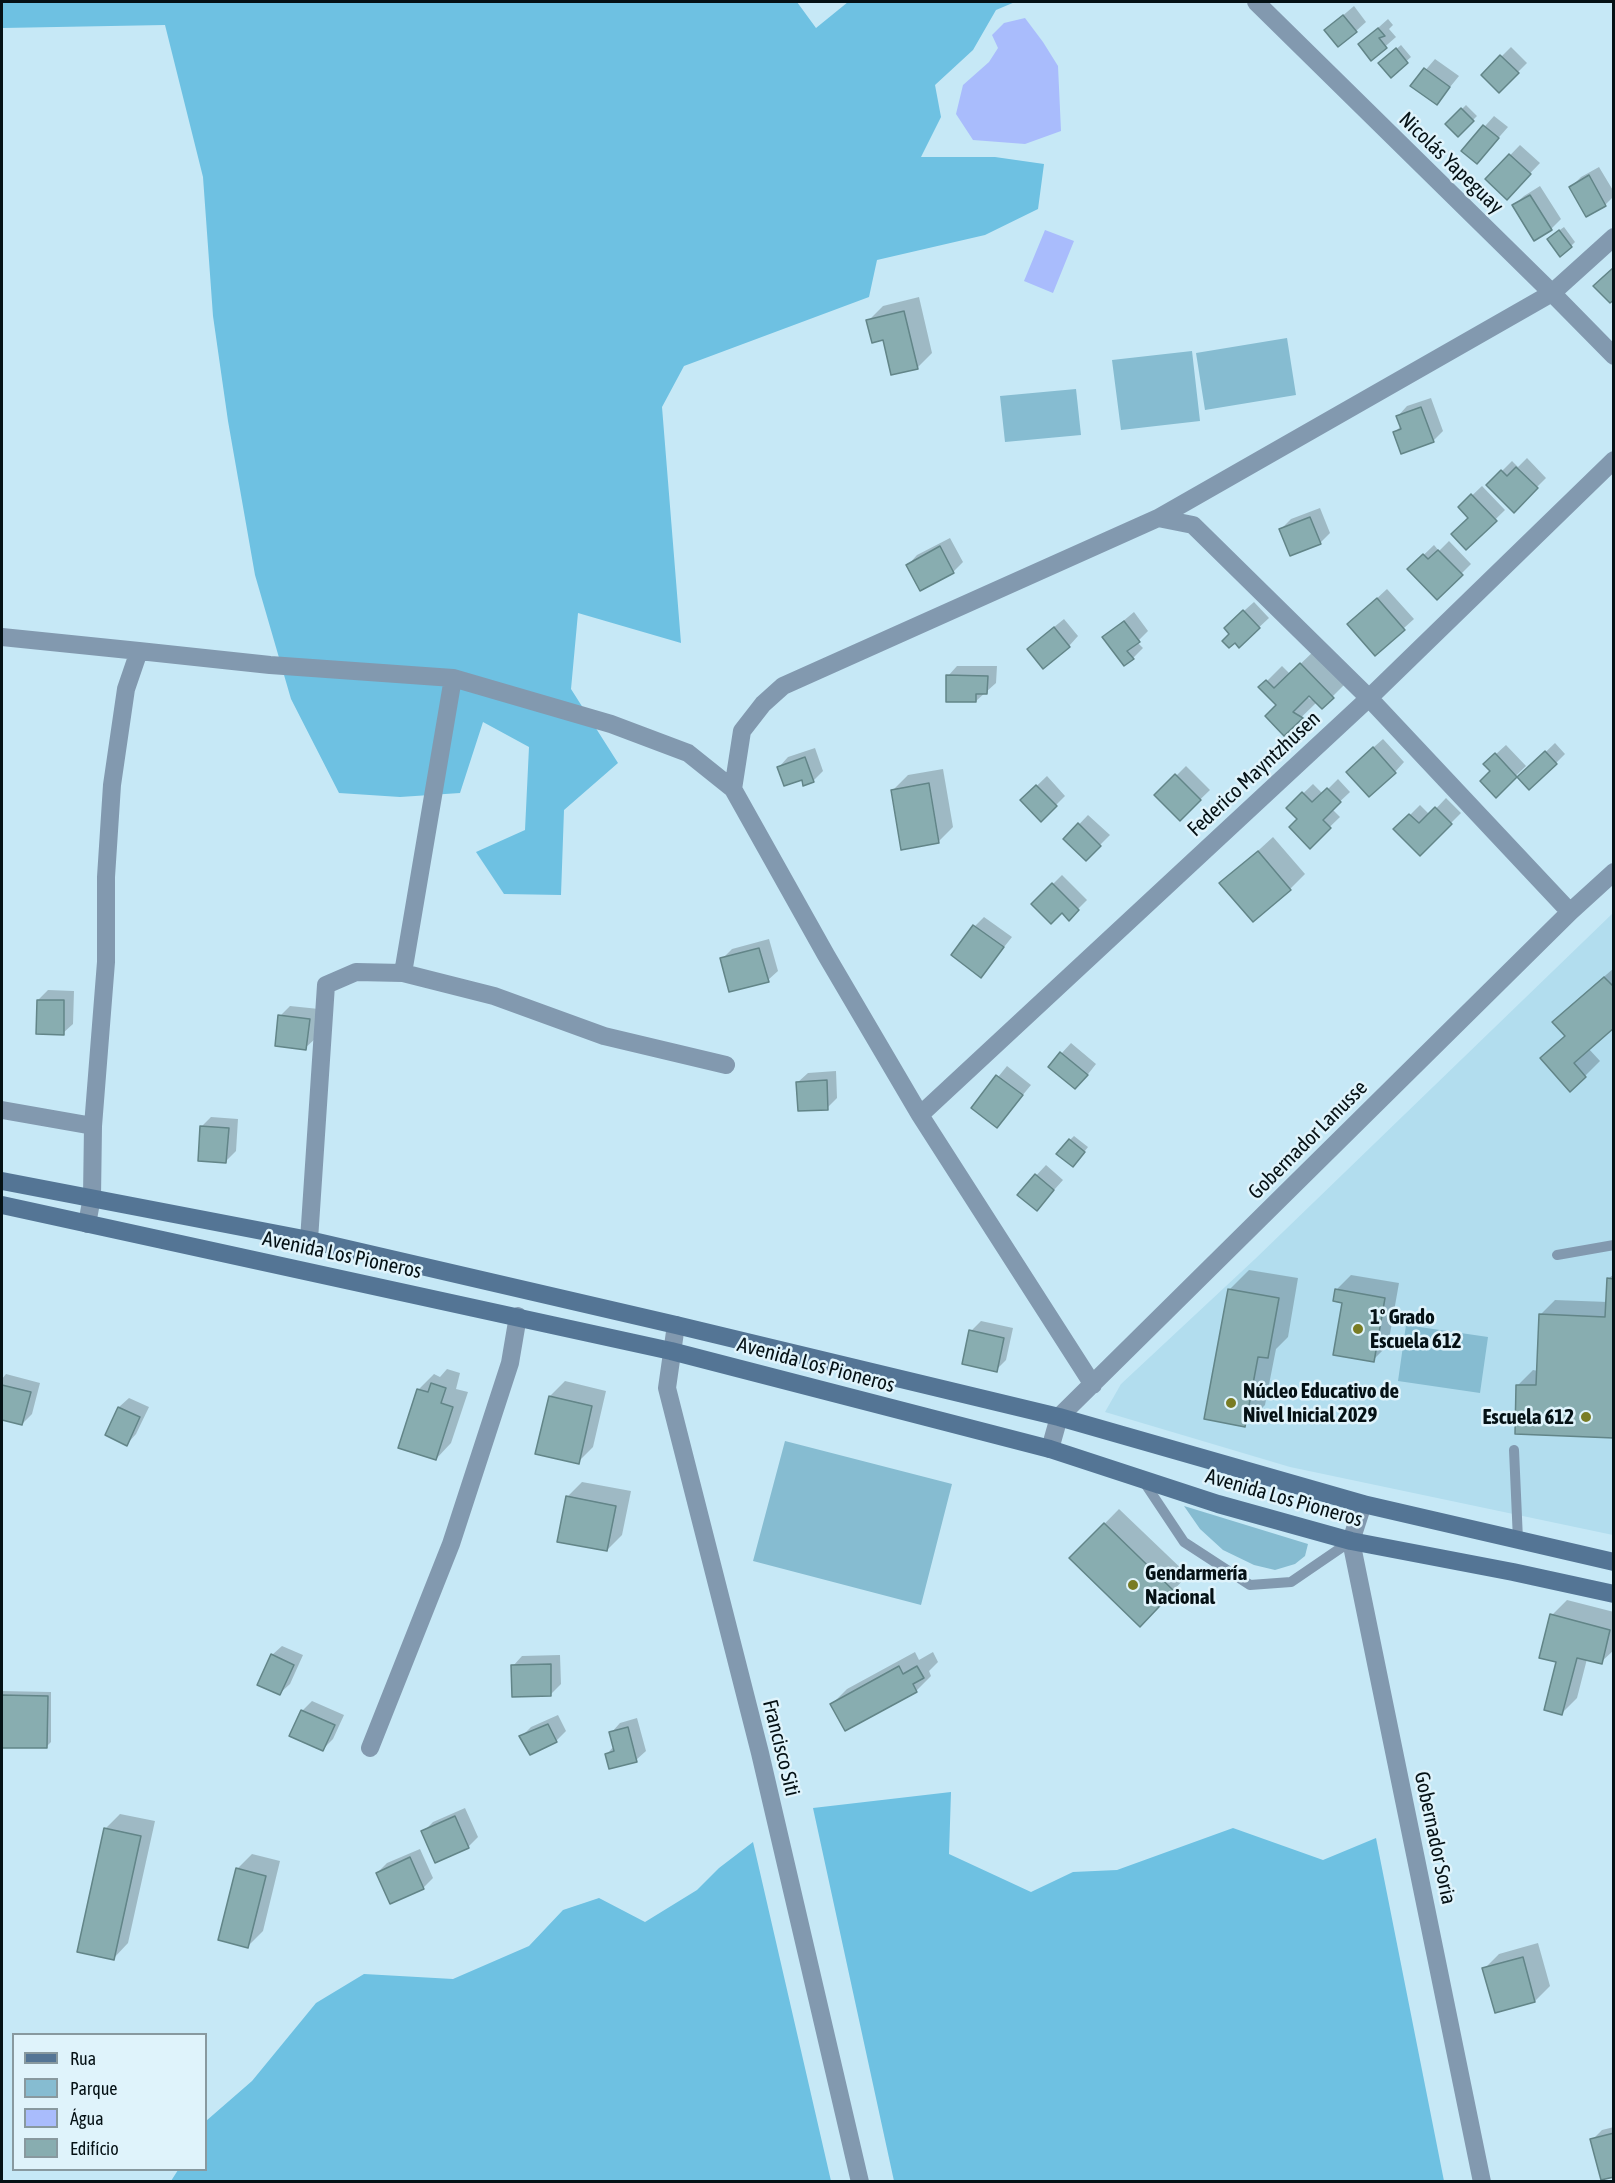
<!DOCTYPE html>
<meta charset="utf-8">
<style>
body{margin:0}
#map{position:relative;width:1615px;height:2183px;overflow:hidden;background:#c6e8f6;font-family:"Asap Condensed",sans-serif}
canvas{display:block}
.frame{position:absolute;inset:0;border:3px solid #051115;pointer-events:none}
.legend{position:absolute;left:12px;top:2033px;width:195px;height:138px;box-sizing:border-box;background:#dff3fb;border:2px solid #88999f;margin:0;padding:8px 10px;list-style:none;font-size:18px;color:#051115}
.legend li{display:flex;align-items:center;gap:12px;height:30px}
.legend b{width:30px;border:2px solid #88999f}
</style>
<div id="map">
<canvas width="1615" height="2183"></canvas>
<div class="frame"></div>
<ul class="legend">
<li><b style="height:8px;background:#547595"></b>Rua</li>
<li><b style="height:16px;background:#86bcd1"></b>Parque</li>
<li><b style="height:16px;background:#a9bcfc"></b>Água</li>
<li><b style="height:16px;background:#88adb0"></b>Edifício</li>
</ul>
</div>
<script>
const context = document.querySelector('canvas').getContext('2d');
context.lineJoin = 'round';
function fillPath(path, color) { context.fillStyle = color; context.fill(path, 'evenodd'); }
const poly = rows => new Path2D(rows.map(r => 'M' + r).join(''));
function stroke(path, color, width, dash) { context.strokeStyle = color; context.lineWidth = width; context.lineCap = dash ? 'butt' : 'round'; context.setLineDash(dash || []); context.stroke(path); }
function write(font, color, halo, rows, align = 'center') {
  context.font = font + ' "Asap Condensed",sans-serif'; context.lineWidth = 5; context.setLineDash([]); context.textBaseline = 'middle'; context.strokeStyle = halo; context.fillStyle = color; for (const [text, x, y, turn = 0] of rows) {
    context.save(); context.translate(x, y); context.rotate((+turn || 0) * Math.PI / 180); context.textAlign = isNaN(turn) ? turn : align; if (halo) context.strokeText(text, 0, 0); context.fillText(text, 0, 0); context.restore();
  }
}
fillPath(poly([
 [1613,913,1613,1535,1290,1467,1105,1412,1121,1384,1255,1259]
]), '#b2ddee');
fillPath(poly([
 [1287,338,1296,395,1205,410,1196,353],
 [1192,351,1200,421,1121,430,1112,360],
 [1076,389,1081,435,1005,442,1000,396],
 [1406,1325,1488,1337,1480,1393,1398,1381],
 [785,1441,952,1484,921,1605,753,1561],
 [1184,1506,1308,1544,1305,1556,1295,1564,1275,1570,1254,1565,1223,1550,1200,1529]
]), '#86bcd1');
fillPath(poly([
 [2,2,797,2,816,28,848,2,1015,2,996,10,973,50,935,85,941,117,921,157,995,157,1044,164,1038,209,985,235,877,260,869,297,684,366,662,407,681,643,578,613,571,689,618,763,564,810,561,895,504,894,476,852,525,830,529,747,483,722,460,793,400,797,339,793,291,699,255,575,228,421,213,316,203,177,165,25,2,28],
 [951,1792,949,1854,1031,1892,1073,1872,1117,1870,1233,1828,1323,1860,1376,1838,1444,2181,894,2181,813,1808],
 [753,1842,831,2181,171,2181,178,2170,206,2170,206,2121,252,2081,316,2003,364,1974,453,1979,529,1946,563,1910,599,1898,645,1922,697,1890,719,1868]
]), '#6ec1e2');
fillPath(poly([
 [1025,18,1043,42,1058,66,1061,131,1025,144,973,140,956,114,963,85,989,62,998,48,992,35,1004,23],
 [1045,230,1074,241,1053,293,1024,281]
]), '#a9bcfc');
fillPath(poly([
 [1354,6,1366,22,1356,31,1326,30],
 [1388,19,1393,25,1389,29,1396,37,1372,58,1360,44],
 [1401,45,1411,57,1391,75,1385,59],
 [1511,47,1527,63,1499,91,1483,75],
 [1435,59,1459,76,1437,103,1412,86],
 [1466,105,1477,116,1458,135,1447,124],
 [1494,116,1508,127,1486,152,1463,151],
 [1520,145,1540,163,1516,188,1487,179],
 [1599,167,1614,192,1614,196,1605,205,1571,187,1581,177],
 [1540,186,1561,219,1551,229,1514,205,1524,196],
 [1564,227,1575,242,1571,246,1553,235],
 [919,297,932,353,917,368,884,339,868,321,883,306],
 [1431,398,1443,431,1433,441,1395,432,1401,426,1398,416,1407,406],
 [1527,458,1546,478,1514,510,1488,485,1512,461,1518,467],
 [1482,486,1505,510,1466,548,1470,517,1460,507],
 [1320,508,1330,533,1320,543,1281,529,1291,519],
 [950,538,963,562,953,572,921,589,908,565,917,555],
 [1449,541,1471,564,1437,598,1409,569,1434,545,1439,551],
 [1387,589,1414,619,1375,654,1359,615],
 [1254,602,1269,618,1239,646,1231,633,1236,618],
 [1134,612,1148,631,1137,642,1143,648,1133,658,1104,637],
 [1064,619,1078,636,1069,646,1038,640],
 [1316,649,1347,682,1322,707,1317,702,1284,734,1278,705,1261,687,1282,666,1290,674],
 [1309,694,1316,702,1307,697],
 [957,666,997,666,996,683,976,701,948,676],
 [1383,739,1404,762,1395,772,1357,762],
 [1555,743,1565,754,1556,763,1529,768],
 [1506,745,1526,766,1496,795,1492,771,1485,764],
 [815,748,823,771,813,781,779,767,788,757],
 [1186,766,1210,790,1180,819,1157,795],
 [943,769,953,827,938,842,893,790,908,775],
 [1047,776,1065,796,1041,820,1022,800],
 [1338,779,1350,792,1332,809,1340,817,1310,846,1299,819,1288,808,1313,784,1323,794],
 [1446,798,1461,813,1420,854,1396,829,1420,805,1430,815],
 [1088,815,1110,835,1086,859,1065,839],
 [1273,837,1305,874,1290,889,1222,884],
 [1062,875,1087,900,1069,918,1062,911,1033,904],
 [984,917,1012,937,981,976,975,926],
 [769,939,778,971,768,980,722,959,732,949],
 [1614,968,1614,1026,1588,1048,1600,1061,1571,1090,1569,1007],
 [48,990,74,991,73,1024,63,1033,38,1000],
 [290,1006,319,1009,315,1039,305,1048,280,1016],
 [1071,1043,1096,1064,1085,1078,1050,1066],
 [1007,1066,1031,1085,997,1126,973,1108],
 [836,1071,837,1098,827,1108,798,1082,808,1073],
 [211,1117,238,1119,236,1151,226,1161,201,1127],
 [1074,1136,1088,1147,1077,1161,1070,1140],
 [1046,1165,1063,1180,1037,1209,1019,1194],
 [1249,1270,1298,1278,1288,1337,1276,1349,1265,1405,1245,1425,1229,1290],
 [1614,1274,1614,1436,1518,1385,1533,1370,1538,1371,1540,1315,1555,1300,1608,1302,1608,1279],
 [1351,1275,1399,1283,1388,1345,1373,1360,1336,1290],
 [981,1321,1013,1328,1006,1360,996,1370,971,1331],
 [447,1369,460,1373,456,1389,468,1392,451,1443,436,1459,400,1447,419,1389,434,1374,440,1377],
 [6,1374,40,1383,32,1414,22,1424,2,1418,2,1379],
 [565,1381,606,1391,593,1447,578,1462,550,1396],
 [129,1398,149,1407,136,1434,127,1444,119,1407],
 [582,1482,631,1491,622,1535,607,1550,567,1497],
 [1119,1509,1188,1575,1140,1625,1071,1558],
 [1567,1600,1614,1612,1614,1650,1601,1662,1587,1659,1577,1698,1562,1713,1558,1661,1552,1615],
 [282,1646,303,1655,290,1684,280,1693,272,1655],
 [915,1652,919,1660,933,1652,938,1662,929,1671,931,1676,916,1691,832,1704,847,1689],
 [560,1655,561,1684,551,1694,513,1666,522,1656],
 [2,1691,51,1692,51,1742,47,1746,2,1746],
 [312,1701,344,1715,333,1739,323,1749,302,1711],
 [558,1715,566,1731,556,1741,521,1737,531,1727],
 [637,1718,646,1751,636,1760,607,1754,614,1746,611,1733,620,1723],
 [465,1808,478,1837,469,1846,436,1861,423,1832,433,1822],
 [120,1814,155,1821,128,1943,113,1959,105,1829],
 [420,1849,433,1878,423,1888,377,1873,387,1863],
 [252,1854,280,1861,263,1931,248,1946,237,1869],
 [1538,1943,1550,1986,1535,2001,1496,2011,1484,1969,1499,1954],
 [1614,2127,1614,2175,1592,2140,1602,2130]
]), '#0003');
const building = poly([
 [1343,15,1357,32,1338,47,1324,30,1343,15],
 [1378,28,1385,36,1379,38,1387,48,1371,61,1358,44,1378,28],
 [1396,48,1408,63,1391,78,1378,63,1396,48],
 [1500,55,1519,73,1499,93,1481,75,1500,55],
 [1424,68,1450,87,1437,105,1410,86,1424,68],
 [1461,108,1474,121,1458,137,1445,124,1461,108],
 [1483,125,1499,138,1477,164,1461,151,1483,125],
 [1509,154,1531,174,1507,200,1485,179,1509,154],
 [1589,175,1606,206,1586,217,1569,187,1589,175],
 [1530,195,1552,230,1534,241,1512,205,1530,195],
 [1559,230,1572,247,1560,257,1547,239,1559,230],
 [1614,267,1614,300,1610,303,1593,286,1614,267],
 [904,311,918,369,891,375,883,340,872,343,866,320,904,311],
 [1421,407,1434,442,1401,454,1393,432,1401,429,1396,416,1421,407],
 [1516,467,1538,488,1514,513,1486,485,1501,470,1507,476,1516,467],
 [1471,494,1497,521,1466,550,1451,534,1468,518,1458,507,1471,494],
 [1310,517,1321,544,1290,556,1279,529,1310,517],
 [940,546,954,573,920,591,906,565,940,546],
 [1438,550,1463,575,1437,600,1407,569,1423,554,1428,559,1438,550],
 [1377,598,1405,630,1375,656,1347,624,1377,598],
 [1243,610,1260,628,1239,648,1235,643,1229,648,1222,641,1229,634,1224,628,1243,610],
 [1124,621,1140,642,1127,651,1134,659,1124,666,1102,637,1124,621],
 [1054,627,1070,647,1043,669,1027,649,1054,627],
 [1300,663,1334,698,1322,709,1309,696,1293,712,1303,718,1284,736,1265,716,1276,705,1258,687,1266,680,1274,688,1300,663],
 [946,675,988,676,987,694,976,694,976,702,946,702,946,675],
 [1373,747,1396,773,1369,797,1346,772,1373,747],
 [1545,751,1557,764,1529,790,1517,777,1545,751],
 [1495,753,1517,777,1496,798,1480,781,1490,771,1483,764,1495,753],
 [805,757,814,782,803,786,802,780,784,786,777,767,805,757],
 [1175,774,1201,800,1180,821,1154,795,1175,774],
 [929,783,939,843,901,850,891,790,929,783],
 [1036,785,1057,806,1041,822,1020,800,1036,785],
 [1327,788,1341,802,1323,820,1331,828,1310,849,1289,827,1297,819,1286,808,1302,792,1312,802,1327,788],
 [1435,807,1452,824,1420,856,1393,829,1409,814,1419,823,1435,807],
 [1078,823,1101,846,1086,861,1063,839,1078,823],
 [1258,851,1291,890,1253,922,1219,883,1258,851],
 [1052,883,1079,910,1069,921,1062,913,1051,924,1031,904,1052,883],
 [973,925,1004,947,981,978,951,955,973,925],
 [759,948,769,982,729,992,720,958,759,948],
 [1604,977,1614,987,1614,1028,1574,1063,1586,1077,1570,1092,1540,1058,1565,1036,1552,1022,1604,977],
 [37,1000,64,1000,64,1035,36,1034,37,1000],
 [278,1015,310,1019,306,1050,275,1046,278,1015],
 [1060,1052,1088,1075,1075,1089,1048,1067,1060,1052],
 [996,1075,1023,1095,997,1128,971,1108,996,1075],
 [827,1080,828,1110,798,1111,796,1082,827,1080],
 [200,1126,229,1128,226,1163,198,1161,200,1126],
 [1069,1139,1085,1152,1073,1167,1056,1154,1069,1139],
 [1035,1174,1054,1190,1037,1211,1017,1195,1035,1174],
 [1607,1278,1614,1279,1614,1438,1515,1434,1516,1385,1536,1385,1539,1314,1605,1317,1607,1278],
 [1228,1289,1279,1298,1268,1358,1258,1357,1245,1427,1204,1419,1228,1289],
 [1335,1289,1385,1298,1374,1362,1333,1355,1342,1303,1333,1301,1335,1289],
 [969,1330,1004,1338,997,1372,962,1364,969,1330],
 [431,1383,446,1388,441,1403,453,1407,436,1460,398,1448,417,1389,428,1392,431,1383],
 [2,1385,31,1392,22,1425,2,1420,2,1385],
 [549,1396,592,1406,579,1464,535,1454,549,1396],
 [118,1407,140,1417,127,1446,105,1435,118,1407],
 [566,1496,616,1506,607,1551,557,1542,566,1496],
 [1104,1523,1174,1591,1140,1627,1069,1558,1104,1523],
 [1550,1614,1610,1630,1602,1664,1577,1658,1562,1715,1544,1710,1556,1662,1539,1658,1550,1614],
 [271,1654,294,1665,280,1695,257,1685,271,1654],
 [551,1664,551,1696,512,1697,511,1665,551,1664],
 [899,1666,903,1674,917,1666,924,1678,913,1684,917,1692,845,1731,830,1704,899,1666],
 [2,1695,48,1696,47,1748,2,1748,2,1695],
 [301,1710,335,1725,323,1751,289,1736,301,1710],
 [548,1724,557,1742,530,1755,519,1736,548,1724],
 [628,1727,637,1762,609,1769,605,1754,614,1751,609,1732,628,1727],
 [455,1816,469,1848,435,1863,421,1831,455,1816],
 [104,1828,141,1836,114,1960,77,1952,104,1828],
 [410,1857,424,1889,390,1904,376,1873,410,1857],
 [236,1868,266,1876,248,1948,218,1940,236,1868],
 [1523,1957,1535,2002,1495,2013,1482,1968,1523,1957],
 [1614,2133,1614,2177,1601,2180,1590,2139,1614,2133]
]);
fillPath(building, '#88adb0');
stroke(building, '#628588', 1.5);
stroke(poly([
 [1557,1255,1614,1245],
 [1514,1450,1518,1540],
 [1142,1479,1184,1542,1250,1585,1291,1582,1351,1541]
]), '#8299af', 10);
stroke(poly([
 [1256,2,1552,293,1614,356],
 [1158,518,1552,293,1614,237],
 [2,637,139,651],
 [733,789,742,731,763,704,783,686,1158,518,1193,525,1369,698,1570,912],
 [403,973,453,678],
 [2,1110,93,1126],
 [920,1115,1369,698,1614,460],
 [87,1224,92,1197,93,1126,106,962,106,877,112,785,126,689,139,651,270,665,453,678,611,724,688,753,733,789,826,955,920,1115,1093,1385],
 [309,1240,326,985,356,972,403,973,494,996,604,1036,726,1065],
 [676,1325,667,1388,760,1753,860,2182],
 [1050,1449,1059,1417,1570,912,1614,872],
 [1363,1504,1351,1541,1482,2182],
 [370,1748,451,1544,510,1363,518,1316]
]), '#8299af', 18);
stroke(poly([
 [2,1181,309,1240,676,1325,1059,1417,1363,1504,1614,1562],
 [2,1205,671,1351,1050,1449,1218,1504,1351,1541,1513,1572,1614,1594]
]), '#547595', 18);
for (const [x, y, r, color] of [
 [1358,1329,6,"#797c24"],
 [1231,1403,6,"#797c24"],
 [1586,1417,6,"#797c24"],
 [1133,1585,6,"#797c24"]
]) { const dot = new Path2D(); dot.arc(x, y, r, 0, 2 * Math.PI); context.fillStyle = color; context.fill(dot); stroke(dot, '#dff3fb', 2); }
write('21px', '#051115', '#dff3fb', [
 ["Nicolás Yapeguay",1451,163,44],
 ["Federico Mayntzhusen",1254,774,-43],
 ["Gobernador Lanusse",1308,1140,-45],
 ["Avenida Los Pioneros",342,1255,12],
 ["Avenida Los Pioneros",816,1365,15],
 ["Avenida Los Pioneros",1284,1498,16],
 ["Francisco Siti",781,1748,76],
 ["Gobernador Soria",1435,1838,78]
]);
write('bold 21px', '#051115', '#dff3fb', [
 ["1º Grado",1370,1317],
 ["Escuela 612",1370,1341],
 ["Núcleo Educativo de",1243,1391],
 ["Nivel Inicial 2029",1243,1415],
 ["Escuela 612",1574,1417,"right"],
 ["Gendarmería",1145,1573],
 ["Nacional",1145,1597]
], 'left');
</script>
